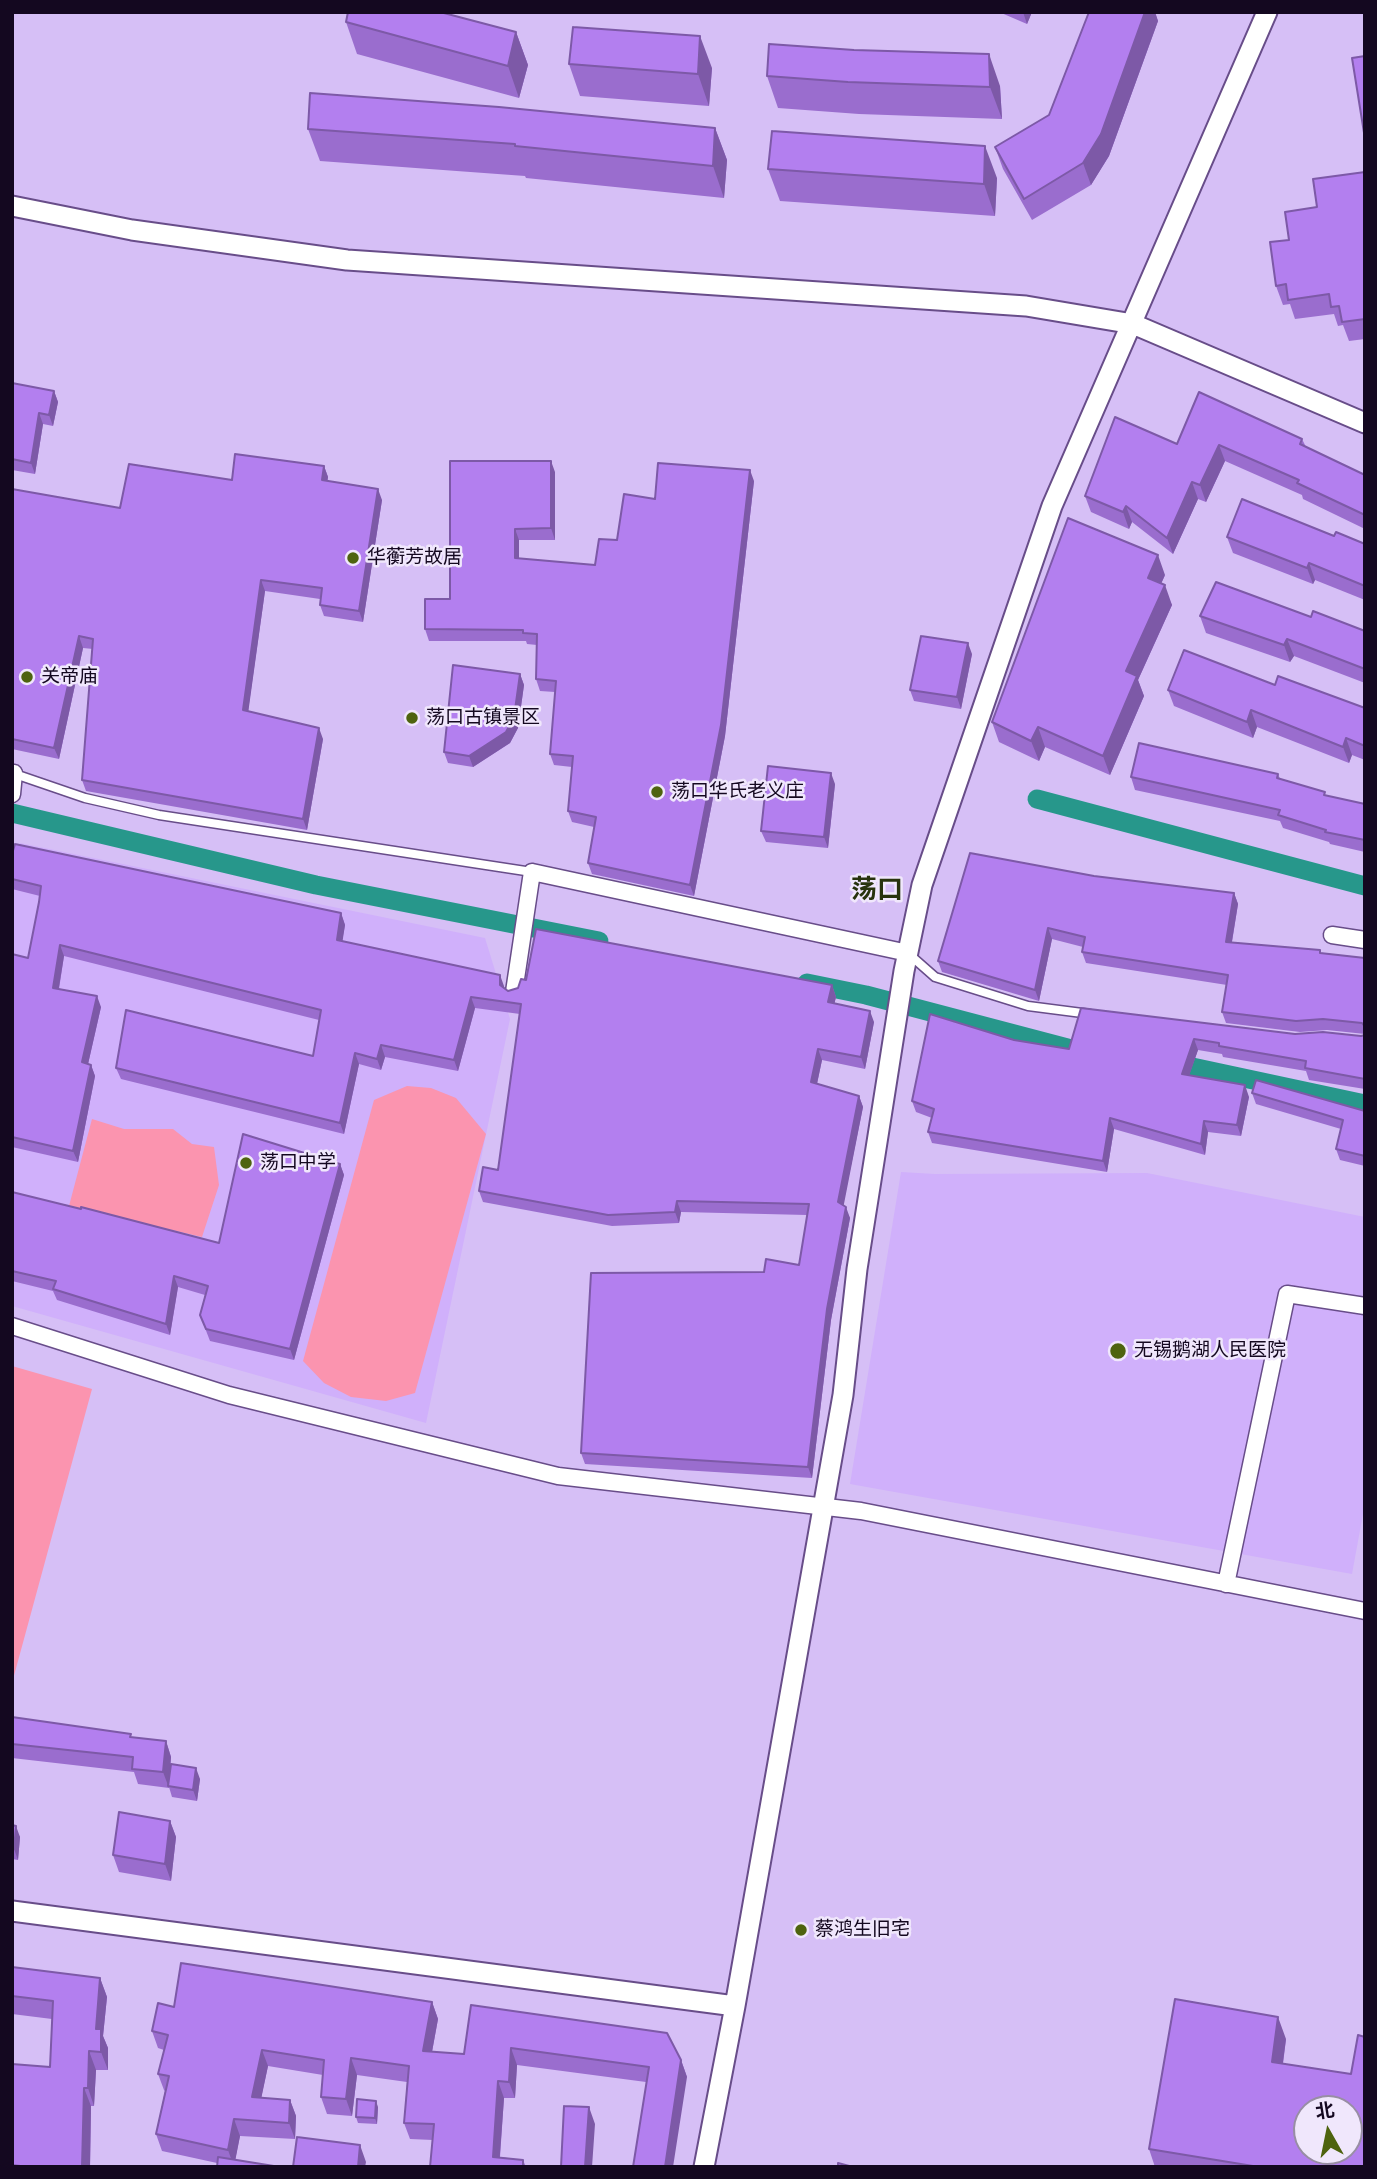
<!DOCTYPE html>
<meta charset="utf-8">
<style>
body{margin:0}
#map{position:relative;width:1377px;height:2179px;overflow:hidden;background:#d6bff6;font-family:Jost,"Noto Sans SC",sans-serif}
canvas{display:block}
.frame{position:absolute;inset:0;border:14px solid #140820;pointer-events:none}
.north{position:absolute;left:1293px;top:2095px;width:70px;height:70px;box-sizing:border-box;background:#f0e7fc;border:2px solid #988ea4;border-radius:50%;rotate:351deg;font-size:19px;font-weight:700;line-height:28px;text-align:center;color:#140820}
.north::after{content:'';display:block;margin:auto;width:24px;height:32px;background:#4e630f;clip-path:polygon(50% 0,100% 100%,50% 72%,0 100%)}
</style>
<div id="map">
<canvas width="1377" height="2179"></canvas>
<div class="frame"></div>
<div class="north">北</div>
</div>
<script>
const context = document.querySelector('canvas').getContext('2d');
context.lineJoin = 'round';
function fillPath(path, color) { context.fillStyle = color; context.fill(path, 'evenodd'); }
const poly = rows => new Path2D(rows.map(r => 'M' + r).join(''));
function stroke(path, color, width, dash) { context.strokeStyle = color; context.lineWidth = width; context.lineCap = dash ? 'butt' : 'round'; context.setLineDash(dash || []); context.stroke(path); }
function write(font, color, halo, rows, align = 'center') {
  context.font = font + ' Jost,"Noto Sans SC",sans-serif'; context.lineWidth = 5; context.setLineDash([]); context.textBaseline = 'middle'; context.strokeStyle = halo; context.fillStyle = color; for (const [text, x, y, turn = 0] of rows) {
    context.save(); context.translate(x, y); context.rotate((+turn || 0) * Math.PI / 180); context.textAlign = isNaN(turn) ? turn : align; if (halo) context.strokeText(text, 0, 0); context.fillText(text, 0, 0); context.restore();
  }
}
fillPath(poly([
 [20,843,485,938,510,1019,426,1423,12,1306,12,884],
 [901,1172,935,1174,1147,1173,1365,1217,1365,1503,1352,1574,850,1484]
]), '#d0b0fb');
fillPath(poly([
 [407,1086,431,1088,456,1098,486,1134,415,1393,386,1401,351,1397,324,1383,303,1361,374,1100],
 [92,1119,124,1129,173,1129,192,1144,214,1147,219,1185,202,1237,69,1206],
 [12,1366,92,1389,12,1683]
]), '#fb94af');
stroke(poly([
 [1037,799,1365,886],
 [12,813,316,885,599,941],
 [807,983,866,995,1094,1055],
 [1169,1062,1365,1104]
]), '#27978b', 19);
const service = poly([
 [12,773,85,798,159,815,532,872],
 [910,955,935,977,1028,1006,1090,1014]
]);
const minor = poly([
 [12,794,14,773],
 [1332,935,1365,940],
 [514,992,532,872,908,953],
 [12,1326,229,1395,558,1476,861,1511,1365,1611],
 [1226,1584,1287,1294,1365,1306]
]);
const tertiary = poly([
 [12,206,132,230,347,260,1026,306,1133,324,1365,423],
 [12,1911,735,2006],
 [704,2167,735,2006,843,1395,857,1269,904,971,922,885,1052,506,1267,12]
]);
stroke(service, '#684d89', 11);
stroke(minor, '#684d89', 19);
stroke(tertiary, '#684d89', 23);
stroke(service, '#fff', 8);
stroke(minor, '#fff', 16);
stroke(tertiary, '#fff', 19);
fillPath(poly([
 [999,12,1032,12,1027,24],
 [1089,12,1155,12,1158,21,1109,156,1091,185,1032,220,1003,169,995,147,1049,115],
 [346,22,516,32,528,65,519,98,357,54],
 [854,50,1000,86,1002,119,859,114,778,108,767,76],
 [569,64,712,68,709,106,580,96],
 [715,128,727,160,724,198,526,178,525,176,320,161,308,129],
 [768,169,997,178,995,216,780,201],
 [1365,172,1365,339,1349,341,1343,325,1338,326,1334,314,1295,319,1290,304,1283,305,1276,286,1289,240],
 [12,383,54,391,58,402,53,426,43,424,35,474,12,470],
 [1302,439,1306,447,1365,475,1365,529,1303,499,1302,495,1225,461,1206,502,1198,499,1173,554,1132,522,1129,529,1091,512,1085,496,1177,444],
 [324,466,328,477,327,481,382,500,363,622,324,616,320,605,320,599,265,591,248,711,323,739,307,830,86,791,82,780,93,649,83,648,59,759,12,749,12,489,120,508,232,480],
 [555,472,555,540,519,540,519,559,595,565,617,540,655,499,754,481,725,736,694,896,592,874,588,863,594,827,572,822,568,811,572,767,554,765,550,754,555,692,540,691,536,679,537,645,527,644,526,641,429,641,425,629],
 [1334,536,1365,544,1365,600,1315,580,1313,584,1233,553,1227,537],
 [1165,575,1161,584,1172,605,1138,680,1144,696,1110,775,1045,747,1039,761,999,742,992,722],
 [1200,616,1311,617,1365,631,1365,683,1294,656,1290,662,1206,633],
 [972,654,961,709,914,701,910,690],
 [520,674,524,685,518,728,510,743,473,767,448,763,444,752],
 [1275,685,1365,708,1365,760,1352,755,1349,763,1257,727,1253,738,1174,706,1168,690],
 [1278,774,1280,779,1326,796,1365,804,1365,852,1330,844,1329,842,1283,828,1280,821,1135,790,1131,777],
 [835,784,828,848,766,842,761,831],
 [12,854,341,913,345,925,342,941,504,986,504,988,508,991,518,988,526,980,832,985,836,997,834,1004,874,1022,865,1069,822,1060,817,1084,859,1096,863,1107,843,1205,850,1218,831,1320,812,1478,585,1464,581,1453,764,1272,799,1265,807,1215,681,1212,679,1223,612,1226,483,1202,479,1191,498,1170,520,1014,475,1008,458,1071,385,1057,381,1070,359,1064,344,1134,121,1079,116,1068,313,1056,319,1020,64,956,59,989,101,1007,88,1064,91,1065,95,1076,78,1162,12,1147,12,954,28,958,40,896,12,889],
 [1094,876,1234,893,1238,904,1232,942,1365,958,1365,1034,1327,1030,1300,1032,1226,1023,1222,1012,1227,985,1086,963,1082,952,1083,947,1052,939,1039,1001,942,972,938,961],
 [1081,1008,1295,1034,1361,1036,1365,1035,1365,1089,1309,1080,1306,1071,1223,1057,1222,1054,1198,1050,1189,1075,1249,1097,1241,1136,1208,1132,1205,1155,1114,1129,1107,1172,932,1143,928,1132,932,1118,916,1112,912,1101,1014,1040,1069,1049],
 [1252,1093,1365,1111,1365,1166,1340,1160,1336,1149,1341,1129,1256,1104],
 [340,1164,344,1175,294,1360,210,1341,200,1315,205,1295,178,1287,170,1335,57,1300,53,1291,12,1281,12,1192,219,1243],
 [12,1717,132,1737,166,1741,171,1757,170,1767,200,1779,197,1801,172,1797,169,1787,169,1788,138,1784,134,1772,12,1758],
 [170,1821,176,1837,171,1881,119,1872,113,1855],
 [12,1825,20,1837,18,1860,12,1859],
 [12,1967,100,1978,107,1997,103,2036,108,2048,108,2070,96,2070,94,2106,91,2106,90,2167,12,2167,12,2064,50,2067,52,2019,12,2014],
 [432,2002,438,2019,432,2052,464,2054,471,2005,681,2060,687,2077,646,2082,517,2065,515,2098,504,2098,500,2157,523,2160,526,2167,430,2167,433,2140,410,2139,404,2123,407,2082,357,2075,352,2116,327,2114,321,2097,323,2075,268,2066,261,2098,290,2100,296,2116,295,2139,240,2136,235,2160,217,2163,162,2151,156,2134,165,2091,164,2090,158,2074,164,2050,158,2048,152,2031,174,2007],
 [1286,2039,1283,2064,1365,2167,1155,2167,1149,2149],
 [378,2107,377,2124,358,2123,356,2117]
]), '#9a6dce');
fillPath(poly([
 [1023,12,1032,12,1027,24],
 [1145,12,1155,12,1158,21,1109,156,1091,185,1083,163],
 [516,32,528,65,519,98,508,66],
 [700,36,712,68,709,106,698,74],
 [989,54,1000,86,1002,119,990,87],
 [715,128,727,160,724,198,713,166],
 [985,146,997,178,995,216,984,184],
 [54,391,58,402,53,426,49,415],
 [39,413,43,424,35,474,31,463],
 [1219,445,1225,461,1206,502,1200,485],
 [551,461,555,472,555,540,551,528],
 [324,466,328,477,326,491,322,480],
 [750,470,754,481,725,736,694,896,690,885],
 [1192,482,1198,499,1173,554,1167,538],
 [378,489,382,500,363,622,359,611],
 [1126,506,1132,522,1129,529,1123,512],
 [515,529,519,540,519,570,515,558],
 [1158,555,1165,575,1155,597,1148,578],
 [1309,563,1315,580,1313,584,1307,568],
 [261,580,265,591,247,721,243,710],
 [1165,585,1172,605,1138,680,1144,696,1110,775,1103,756,1126,671],
 [79,636,83,648,59,759,54,748],
 [1287,639,1294,656,1290,662,1284,645],
 [968,643,972,654,961,709,957,697],
 [520,674,524,685,518,728,510,743,473,767,469,756],
 [1251,710,1257,727,1253,738,1247,722],
 [1038,727,1045,747,1039,761,1031,741],
 [319,728,323,739,307,830,303,819],
 [1346,738,1352,755,1349,763,1343,747],
 [831,773,835,784,828,848,824,837],
 [1234,893,1238,904,1230,953,1226,942],
 [341,913,345,925,341,951,337,940],
 [1048,928,1052,939,1039,1001,1035,990],
 [60,945,64,956,57,999,53,988],
 [500,975,504,986,505,996,500,985],
 [832,985,836,997,832,1014,828,1002],
 [97,996,101,1007,86,1073,82,1062],
 [471,997,475,1008,458,1071,454,1060],
 [870,1011,874,1022,865,1069,861,1057],
 [1194,1039,1198,1050,1186,1085,1182,1074],
 [381,1045,385,1057,381,1070,377,1059],
 [818,1049,822,1060,815,1093,811,1082],
 [355,1053,359,1064,344,1134,340,1123],
 [91,1065,95,1076,78,1162,73,1151],
 [1245,1085,1249,1097,1241,1136,1237,1125],
 [859,1096,863,1107,842,1214,838,1202],
 [1110,1118,1114,1129,1107,1172,1103,1161],
 [1204,1121,1208,1132,1205,1155,1201,1144],
 [340,1164,344,1175,294,1360,290,1349],
 [677,1201,681,1212,679,1223,675,1212],
 [846,1207,850,1218,831,1320,812,1478,808,1467,827,1309],
 [174,1276,178,1287,170,1335,166,1324],
 [166,1741,171,1757,169,1788,163,1772],
 [196,1768,200,1779,197,1801,193,1790],
 [170,1821,176,1837,171,1881,165,1864],
 [16,1826,20,1837,18,1860,14,1849],
 [100,1978,107,1997,103,2036,108,2048,108,2070,101,2052,96,2029],
 [432,2002,438,2019,429,2068,423,2051],
 [1278,2017,1286,2039,1280,2084,1272,2062],
 [511,2048,517,2065,515,2098,509,2082],
 [262,2050,268,2066,258,2114,252,2097],
 [89,2051,96,2070,94,2106,88,2088],
 [351,2058,357,2075,352,2116,346,2099],
 [681,2060,687,2077,673,2167,665,2167],
 [498,2081,504,2098,499,2167,493,2157],
 [84,2088,91,2106,90,2167,82,2167],
 [290,2100,296,2116,295,2139,289,2123],
 [376,2101,378,2107,377,2124,375,2118],
 [589,2107,595,2124,592,2167,585,2167],
 [234,2119,240,2136,234,2167,228,2150],
 [360,2145,366,2162,365,2167,358,2167]
]), '#7d59a7');
const building = poly([
 [348,12,440,12,516,32,508,66,346,22,348,12],
 [1089,12,1145,12,1101,134,1083,163,1024,199,995,147,1049,115,1089,12],
 [573,27,700,36,698,74,569,64,573,27],
 [769,44,854,50,989,54,990,87,848,82,767,76,769,44],
 [1365,56,1365,139,1352,58,1365,56],
 [310,93,499,107,715,128,713,166,515,146,515,144,308,129,310,93],
 [772,131,985,146,984,184,768,169,772,131],
 [1365,172,1365,319,1342,322,1339,306,1331,307,1329,294,1288,300,1286,284,1276,286,1270,242,1289,240,1285,212,1317,207,1313,179,1365,172],
 [12,383,54,391,49,415,39,413,31,463,12,459,12,383],
 [1199,392,1302,439,1300,444,1365,475,1365,515,1297,483,1299,480,1219,445,1200,485,1192,482,1167,538,1126,506,1123,512,1085,496,1115,417,1177,444,1199,392],
 [235,454,324,466,322,480,378,489,359,611,320,605,322,588,261,580,243,710,319,728,303,819,82,780,93,639,79,636,54,748,12,739,12,489,120,508,129,464,232,480,235,454],
 [450,461,551,461,551,528,515,529,515,558,595,565,599,539,617,540,624,494,655,499,658,463,750,470,721,725,690,885,588,863,596,817,568,811,573,756,550,754,556,681,536,679,537,634,523,633,523,630,425,629,425,599,450,599,450,461],
 [1242,499,1334,536,1336,532,1365,544,1365,586,1309,563,1307,568,1227,537,1242,499],
 [1068,518,1158,555,1148,578,1165,585,1126,671,1137,676,1103,756,1038,727,1031,741,992,722,1068,518],
 [1216,582,1311,617,1313,611,1365,631,1365,669,1287,639,1284,645,1200,616,1216,582],
 [921,636,968,643,957,697,910,690,921,636],
 [1184,650,1275,685,1278,676,1365,708,1365,746,1346,738,1343,747,1251,710,1247,722,1168,690,1184,650],
 [453,665,520,674,514,717,506,732,469,756,444,752,453,665],
 [1139,743,1278,774,1277,778,1325,792,1324,795,1365,804,1365,840,1325,832,1326,830,1278,815,1280,810,1131,777,1139,743],
 [768,766,831,773,824,837,761,831,768,766],
 [15,844,341,913,337,940,500,975,500,985,508,991,518,988,521,979,526,980,536,929,832,985,828,1002,870,1011,861,1057,818,1049,811,1082,859,1096,838,1202,846,1207,827,1309,808,1467,581,1453,591,1273,764,1272,766,1259,799,1265,809,1204,677,1201,675,1212,608,1215,479,1191,483,1167,498,1170,521,1004,471,997,454,1060,381,1045,377,1059,355,1053,340,1123,116,1068,126,1010,313,1056,321,1010,60,945,53,988,97,996,82,1062,91,1065,73,1151,12,1137,12,954,28,958,39,902,41,886,12,879,12,854,15,844],
 [970,853,1094,876,1234,893,1226,942,1320,950,1320,953,1365,958,1365,1027,1362,1023,1323,1019,1296,1021,1222,1012,1228,975,1082,952,1085,937,1048,928,1035,990,938,961,970,853],
 [1081,1008,1295,1034,1323,1032,1361,1036,1365,1035,1365,1079,1305,1068,1306,1061,1219,1046,1219,1043,1194,1039,1182,1074,1245,1085,1237,1125,1204,1121,1201,1144,1110,1118,1103,1161,928,1132,934,1109,912,1101,930,1014,1014,1040,1069,1049,1081,1008],
 [1256,1080,1365,1111,1365,1156,1336,1149,1343,1120,1252,1093,1256,1080],
 [243,1134,340,1164,290,1349,206,1329,200,1315,208,1286,174,1276,166,1324,53,1289,56,1281,12,1271,12,1192,81,1209,81,1207,219,1243,243,1134],
 [12,1717,131,1734,130,1737,166,1741,163,1772,132,1769,133,1757,12,1744,12,1717],
 [171,1764,196,1768,193,1790,168,1786,171,1764],
 [119,1812,170,1821,165,1864,113,1855,119,1812],
 [12,1825,16,1826,14,1849,12,1849,12,1825],
 [181,1963,432,2002,423,2051,464,2054,471,2005,667,2033,681,2060,665,2167,633,2167,649,2067,511,2048,509,2082,498,2081,493,2157,523,2160,523,2167,430,2167,434,2124,404,2123,409,2066,351,2058,346,2099,321,2097,324,2060,262,2050,252,2097,290,2100,289,2123,234,2119,228,2150,156,2134,169,2076,158,2074,168,2035,152,2031,158,2003,174,2007,181,1963],
 [12,1967,100,1978,96,2029,101,2029,101,2052,89,2051,88,2088,84,2088,82,2167,29,2167,12,2165,12,2064,50,2067,53,2001,12,1996,12,1967],
 [1175,1999,1278,2017,1272,2062,1351,2074,1358,2035,1365,2037,1365,2167,1259,2167,1149,2149,1175,1999],
 [1307,2109,1349,2109,1349,2151,1307,2151,1307,2109],
 [357,2099,376,2101,375,2118,356,2117,357,2099],
 [564,2106,589,2107,585,2167,561,2167,564,2106],
 [297,2137,360,2145,358,2167,293,2167,297,2137],
 [218,2157,280,2167,217,2167,218,2157],
 [838,2163,853,2167,838,2167,838,2163]
]);
fillPath(building, '#b37fef');
stroke(building, '#7d59a7', 2);
for (const [x, y, r, color] of [
 [353,558,7,"#4e630f"],
 [27,677,7,"#4e630f"],
 [412,718,7,"#4e630f"],
 [657,792,7,"#4e630f"],
 [246,1163,7,"#4e630f"],
 [1118,1351,9,"#4e630f"],
 [801,1930,7,"#4e630f"]
]) { const dot = new Path2D(); dot.arc(x, y, r, 0, 2 * Math.PI); context.fillStyle = color; context.fill(dot); stroke(dot, '#f0e7fc', 2.5); }
write('19px', '#140820', '#f0e7fc', [
 ["华蘅芳故居",367,558],
 ["关帝庙",41,677],
 ["荡口古镇景区",426,718],
 ["荡口华氏老义庄",671,792],
 ["荡口中学",260,1163],
 ["无锡鹅湖人民医院",1134,1351],
 ["蔡鸿生旧宅",815,1930]
], 'left');
write('bold 26px', '#28330d', '#f0e7fc', [
 ["荡口",877,892]
]);
</script>
